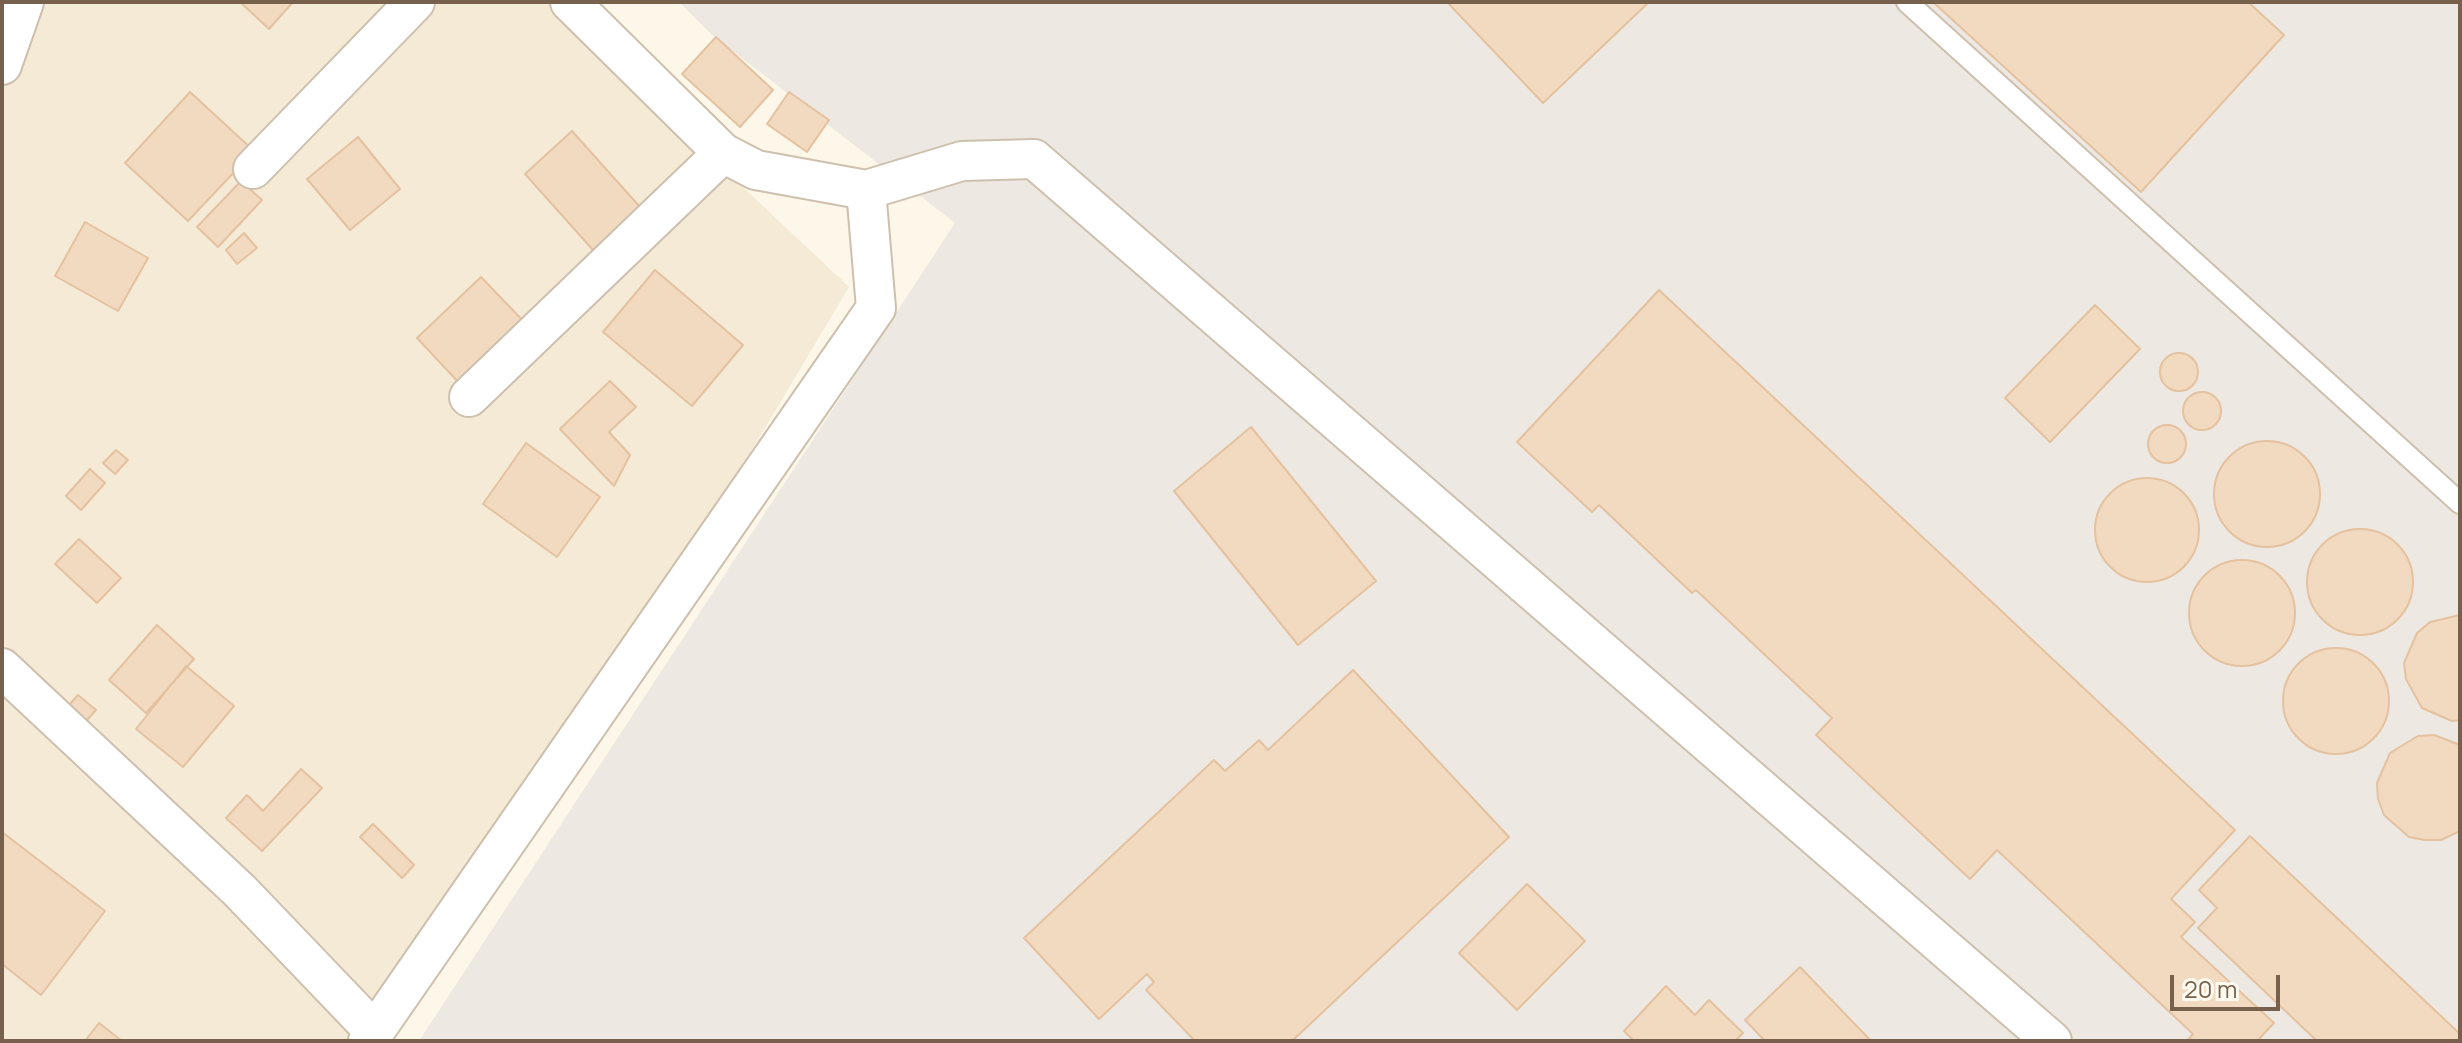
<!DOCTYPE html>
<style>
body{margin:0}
#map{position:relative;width:2462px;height:1043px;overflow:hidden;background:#fcf7e8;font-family:Manrope,sans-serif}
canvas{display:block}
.frame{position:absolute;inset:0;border:4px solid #77604c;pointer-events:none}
.scale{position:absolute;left:2170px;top:975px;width:110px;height:36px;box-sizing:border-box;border:4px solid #77604c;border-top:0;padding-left:10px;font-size:24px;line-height:28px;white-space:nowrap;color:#77604c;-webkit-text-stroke:6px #fffaef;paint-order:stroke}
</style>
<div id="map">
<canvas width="2462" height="1043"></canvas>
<div class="frame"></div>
<div class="scale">20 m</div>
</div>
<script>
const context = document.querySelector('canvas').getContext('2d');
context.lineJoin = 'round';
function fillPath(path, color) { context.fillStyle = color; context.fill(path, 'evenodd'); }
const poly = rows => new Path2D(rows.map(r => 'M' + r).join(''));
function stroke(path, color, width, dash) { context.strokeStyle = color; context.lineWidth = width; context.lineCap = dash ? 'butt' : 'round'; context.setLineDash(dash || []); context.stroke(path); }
fillPath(poly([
 [2,2,546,2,849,287,689,555,379,1041,2,1041]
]), '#f4ead6');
fillPath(poly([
 [679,2,2460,2,2460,1041,419,1041,955,223,712,35]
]), '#ede8e1');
const building = poly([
 [240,2,293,2,269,29,240,2],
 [1447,2,1649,2,1543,103,1447,2],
 [1933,2,2248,2,2284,35,2141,192,1933,2],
 [716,37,773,90,740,127,682,74,716,37],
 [190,92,254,151,188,221,125,163,190,92],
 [789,92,829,120,807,152,767,124,789,92],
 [572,131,640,207,593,250,525,174,572,131],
 [358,137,400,189,350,230,307,179,358,137],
 [241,181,262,200,218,247,197,227,241,181],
 [85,222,148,258,118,311,55,276,85,222],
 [244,233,257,248,237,264,226,250,244,233],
 [655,270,743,345,692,406,603,332,655,270],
 [481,277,527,325,462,386,417,338,481,277],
 [1659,290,2235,830,2171,899,2195,922,2181,937,2274,1023,2257,1041,2187,1041,2193,1034,1997,850,1970,879,1816,735,1832,718,1696,590,1692,593,1599,505,1592,512,1517,442,1659,290],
 [2095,305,2140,349,2050,442,2005,398,2095,305],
 '2160 372a19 19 0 1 1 38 0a19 19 0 1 1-38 0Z',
 [610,381,636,407,609,432,630,455,614,486,560,429,610,381],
 '2183 411a19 19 0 1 1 38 0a19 19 0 1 1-38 0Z',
 '2148 444a19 19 0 1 1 38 0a19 19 0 1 1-38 0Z',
 [1251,427,1376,581,1298,645,1174,491,1251,427],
 '2214 494a53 53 0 1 1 106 0a53 53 0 1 1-106 0Z',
 [526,443,600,497,557,557,483,504,526,443],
 [116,450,128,460,115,474,103,463,116,450],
 [90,469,105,483,81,510,66,496,90,469],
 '2095 530a52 52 0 1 1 104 0a52 52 0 1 1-104 0Z',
 '2307 582a53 53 0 1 1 106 0a53 53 0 1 1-106 0Z',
 [79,539,121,578,97,603,55,564,79,539],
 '2189 613a53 53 0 1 1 106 0a53 53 0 1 1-106 0Z',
 [2460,615,2460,720,2452,721,2422,708,2406,679,2404,663,2417,633,2430,622,2460,615],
 [157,625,194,659,146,713,109,680,157,625],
 '2283 701a53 53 0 1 1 106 0a53 53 0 1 1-106 0Z',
 [186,666,234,706,183,767,136,729,186,666],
 [1353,670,1509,837,1292,1041,1195,1041,1146,990,1154,982,1147,974,1099,1019,1024,938,1214,760,1225,771,1259,740,1268,750,1353,670],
 [78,695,96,710,80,728,62,713,78,695],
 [2434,735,2460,745,2460,831,2441,840,2425,840,2409,837,2384,815,2378,799,2377,783,2390,753,2418,736,2434,735],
 [301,769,322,788,262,851,226,818,247,795,263,811,301,769],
 [373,824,414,865,402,878,360,837,373,824],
 [2,832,105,911,41,995,2,964,2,832],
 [2250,836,2460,1034,2460,1041,2317,1041,2198,928,2217,908,2199,890,2250,836],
 [1527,884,1585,941,1517,1010,1459,953,1527,884],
 [1800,967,1871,1041,1765,1041,1745,1020,1800,967],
 [1666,986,1695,1015,1709,1000,1743,1033,1735,1041,1634,1041,1624,1031,1666,986],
 [99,1023,122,1041,85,1041,99,1023]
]);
fillPath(building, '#f2dac0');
stroke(building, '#e4c2a0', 2);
const lane = poly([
 [1907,2,2460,503]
]);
const street = poly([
 [570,2,723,153,756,170,866,190,962,161,1034,159,2052,1041],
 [2,65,24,2],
 [253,169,415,2],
 [469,397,723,153],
 [2,668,240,891,375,1032],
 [368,1041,876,308,866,190]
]);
stroke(lane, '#cec0ae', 24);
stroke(street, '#cec0ae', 42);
stroke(lane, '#fff', 20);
stroke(street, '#fff', 38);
</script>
